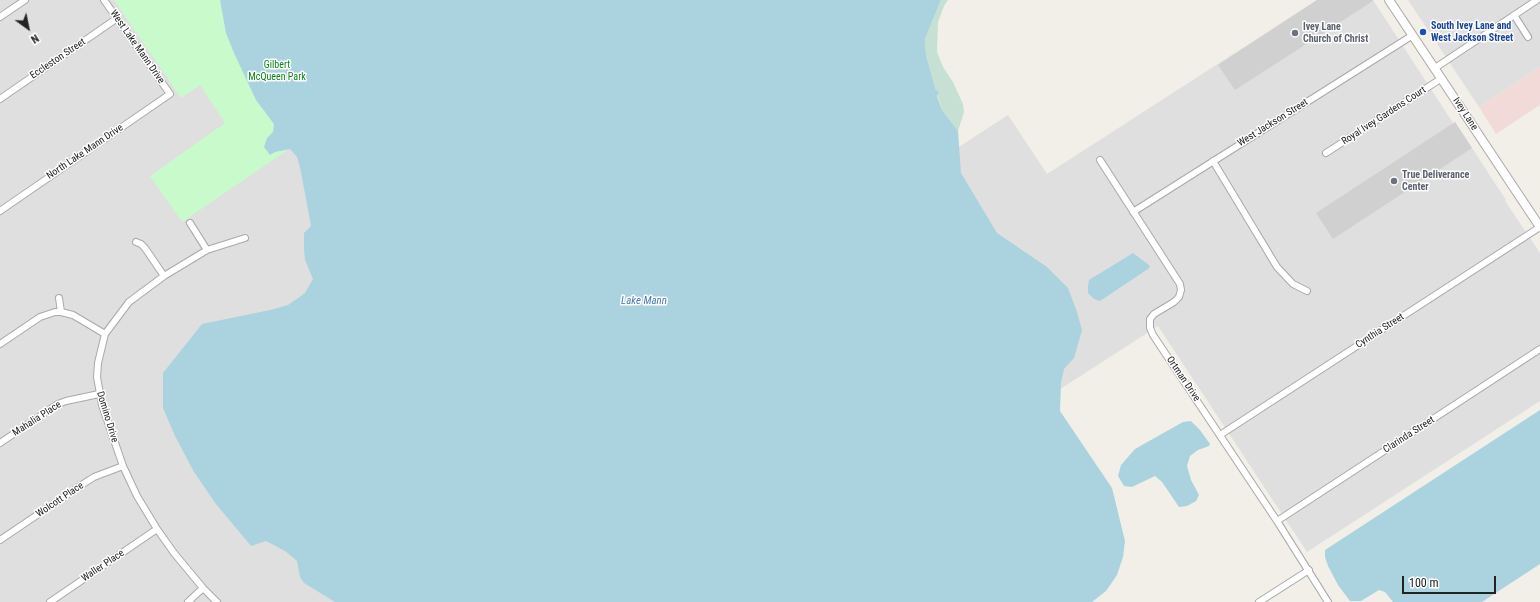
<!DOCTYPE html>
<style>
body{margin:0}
#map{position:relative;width:1540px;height:602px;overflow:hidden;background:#f2efe9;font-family:"Roboto Condensed",sans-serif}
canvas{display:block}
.north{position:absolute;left:8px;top:8px;width:40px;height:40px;-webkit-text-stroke:3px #fff;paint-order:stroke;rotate:147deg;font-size:11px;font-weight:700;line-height:16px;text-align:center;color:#222}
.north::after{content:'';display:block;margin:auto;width:14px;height:18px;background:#222;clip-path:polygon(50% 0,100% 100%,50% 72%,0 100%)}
.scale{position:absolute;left:1402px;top:576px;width:94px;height:18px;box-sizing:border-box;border:2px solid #222;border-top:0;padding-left:5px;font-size:12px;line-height:14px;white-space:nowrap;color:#222;-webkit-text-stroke:3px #fff;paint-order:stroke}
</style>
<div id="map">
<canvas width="1540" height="602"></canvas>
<div class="north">N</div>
<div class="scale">100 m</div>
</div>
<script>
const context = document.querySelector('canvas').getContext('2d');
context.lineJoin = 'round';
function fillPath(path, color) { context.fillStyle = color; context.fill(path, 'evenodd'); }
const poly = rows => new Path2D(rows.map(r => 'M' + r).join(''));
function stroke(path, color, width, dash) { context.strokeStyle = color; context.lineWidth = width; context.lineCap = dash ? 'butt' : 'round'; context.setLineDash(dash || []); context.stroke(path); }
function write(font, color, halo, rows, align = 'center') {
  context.font = font + ' "Roboto Condensed",sans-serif'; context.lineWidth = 3; context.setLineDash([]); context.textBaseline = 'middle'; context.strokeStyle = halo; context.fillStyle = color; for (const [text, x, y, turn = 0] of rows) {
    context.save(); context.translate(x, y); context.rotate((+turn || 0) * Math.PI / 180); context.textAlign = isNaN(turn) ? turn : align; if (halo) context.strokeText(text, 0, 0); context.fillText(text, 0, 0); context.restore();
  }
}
fillPath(poly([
 [0,0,406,0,484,16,444,602,0,602],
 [1317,0,1373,0,1453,123,1455,122,1506,200,1505,201,1540,253,1540,401,1307,552,1158,326,989,435,848,219,1008,115,1047,174],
 [1408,0,1540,0,1540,67,1479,107]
]), '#e0dfdf');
fillPath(poly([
 [1540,67,1540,105,1496,134,1479,107]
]), '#f2dad9');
fillPath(poly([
 [1317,0,1373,0,1373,1,1235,90,1218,65],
 [1455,122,1472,148,1333,239,1316,213]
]), '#d0d0d0');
fillPath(poly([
 [941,0,948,0,944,6,938,22,937,52,943,67,953,82,963,104,964,112,958,131,942,110,926,55,925,39]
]), '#c6e0d4');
fillPath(poly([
 [114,0,473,0,484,16,182,222,150,176,225,123,200,85,181,98]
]), '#c8facc');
fillPath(poly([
 [220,0,941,0,925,39,926,55,936,90,939,92,937,96,942,110,958,131,961,173,997,233,1047,267,1068,288,1077,312,1082,330,1074,358,1064,369,1061,383,1060,411,1112,488,1125,541,1123,557,1117,575,1106,591,1092,602,335,602,304,583,300,577,297,561,285,551,266,541,251,546,216,504,194,472,175,436,163,408,163,373,202,324,270,310,288,305,305,293,313,279,305,260,304,249,304,233,311,226,300,167,297,157,290,149,275,152,270,155,264,147,267,138,273,132,274,124,256,100,234,53,226,33],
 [1133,253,1149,265,1150,267,1148,269,1100,301,1094,299,1088,293,1088,286,1089,280],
 [1540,410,1540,564,1482,602,1393,602,1385,592,1379,590,1361,601,1350,601,1338,585,1328,566,1325,557,1325,550],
 [1191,421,1200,430,1210,444,1209,446,1198,450,1190,456,1187,466,1191,480,1199,495,1196,501,1187,506,1179,507,1162,482,1155,476,1132,487,1124,486,1118,476,1121,465,1135,449,1183,422]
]), '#aad3df');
const minor = poly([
 [1514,15,1528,37],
 [0,17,25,0],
 [1435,68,1537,0],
 [0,99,116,19],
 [1326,153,1442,78],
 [1100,160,1180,284,1181,290,1179,297,1174,302,1154,314,1150,319,1150,328,1153,335,1277,521,1328,602],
 [1213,161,1277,267,1293,284,1307,291],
 [0,211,170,94,104,0],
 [1133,212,1413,35],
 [190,223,207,250],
 [136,242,141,244,145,248,164,276],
 [59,298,61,312],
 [0,344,40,317,55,312,61,312,73,315,105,334],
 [1220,435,1540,227],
 [0,443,58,404,66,401,99,394],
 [1277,521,1540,349],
 [0,540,83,484,94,477,123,466],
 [50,602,157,529],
 [188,602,203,588],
 [217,602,203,588,174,553,157,529,137,496,123,466,102,405,97,377,98,363,105,334,129,302,164,276,207,250,245,238],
 [1259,602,1309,570]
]);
const tertiary = poly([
 [1389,0,1540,227]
]);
stroke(minor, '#a9a9a9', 8);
stroke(tertiary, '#a9a9a9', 10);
stroke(minor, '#fff', 6);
stroke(tertiary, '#fff', 8);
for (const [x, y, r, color] of [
 [1423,32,4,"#1a4fb4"],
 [1295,33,4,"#6b7280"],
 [1394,181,4,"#6b7280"]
]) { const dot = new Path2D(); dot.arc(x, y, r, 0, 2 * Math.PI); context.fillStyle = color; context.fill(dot); stroke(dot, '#fff', 1.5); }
write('bold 10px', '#164399', '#fff', [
 ["South Ivey Lane and",1431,26],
 ["West Jackson Street",1431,38]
], 'left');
write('bold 10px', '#5b616d', '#fff', [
 ["Ivey Lane",1303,27],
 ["Church of Christ",1303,39],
 ["True Deliverance",1402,175],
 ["Center",1402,187]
], 'left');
write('10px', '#222', '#fff', [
 ["West Lake Mann Drive",137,47,55],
 ["Eccleston Street",58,59,-34],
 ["Ivey Lane",1465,114,57],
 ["Royal Ivey Gardens Court",1384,116,-33],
 ["West Jackson Street",1273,123,-32],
 ["North Lake Mann Drive",85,152,-34],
 ["Cynthia Street",1380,331,-33],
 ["Ortman Drive",1183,379,56],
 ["Domino Drive",107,417,73],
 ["Mahalia Place",37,419,-33],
 ["Clarinda Street",1409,435,-33],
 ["Wolcott Place",60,500,-34],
 ["Waller Place",103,566,-34]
]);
write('10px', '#0c8416', '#fff', [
 ["Gilbert",277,65],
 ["McQueen Park",277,77]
]);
write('italic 11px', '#4a7aab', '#fff', [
 ["Lake Mann",644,301]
]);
</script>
